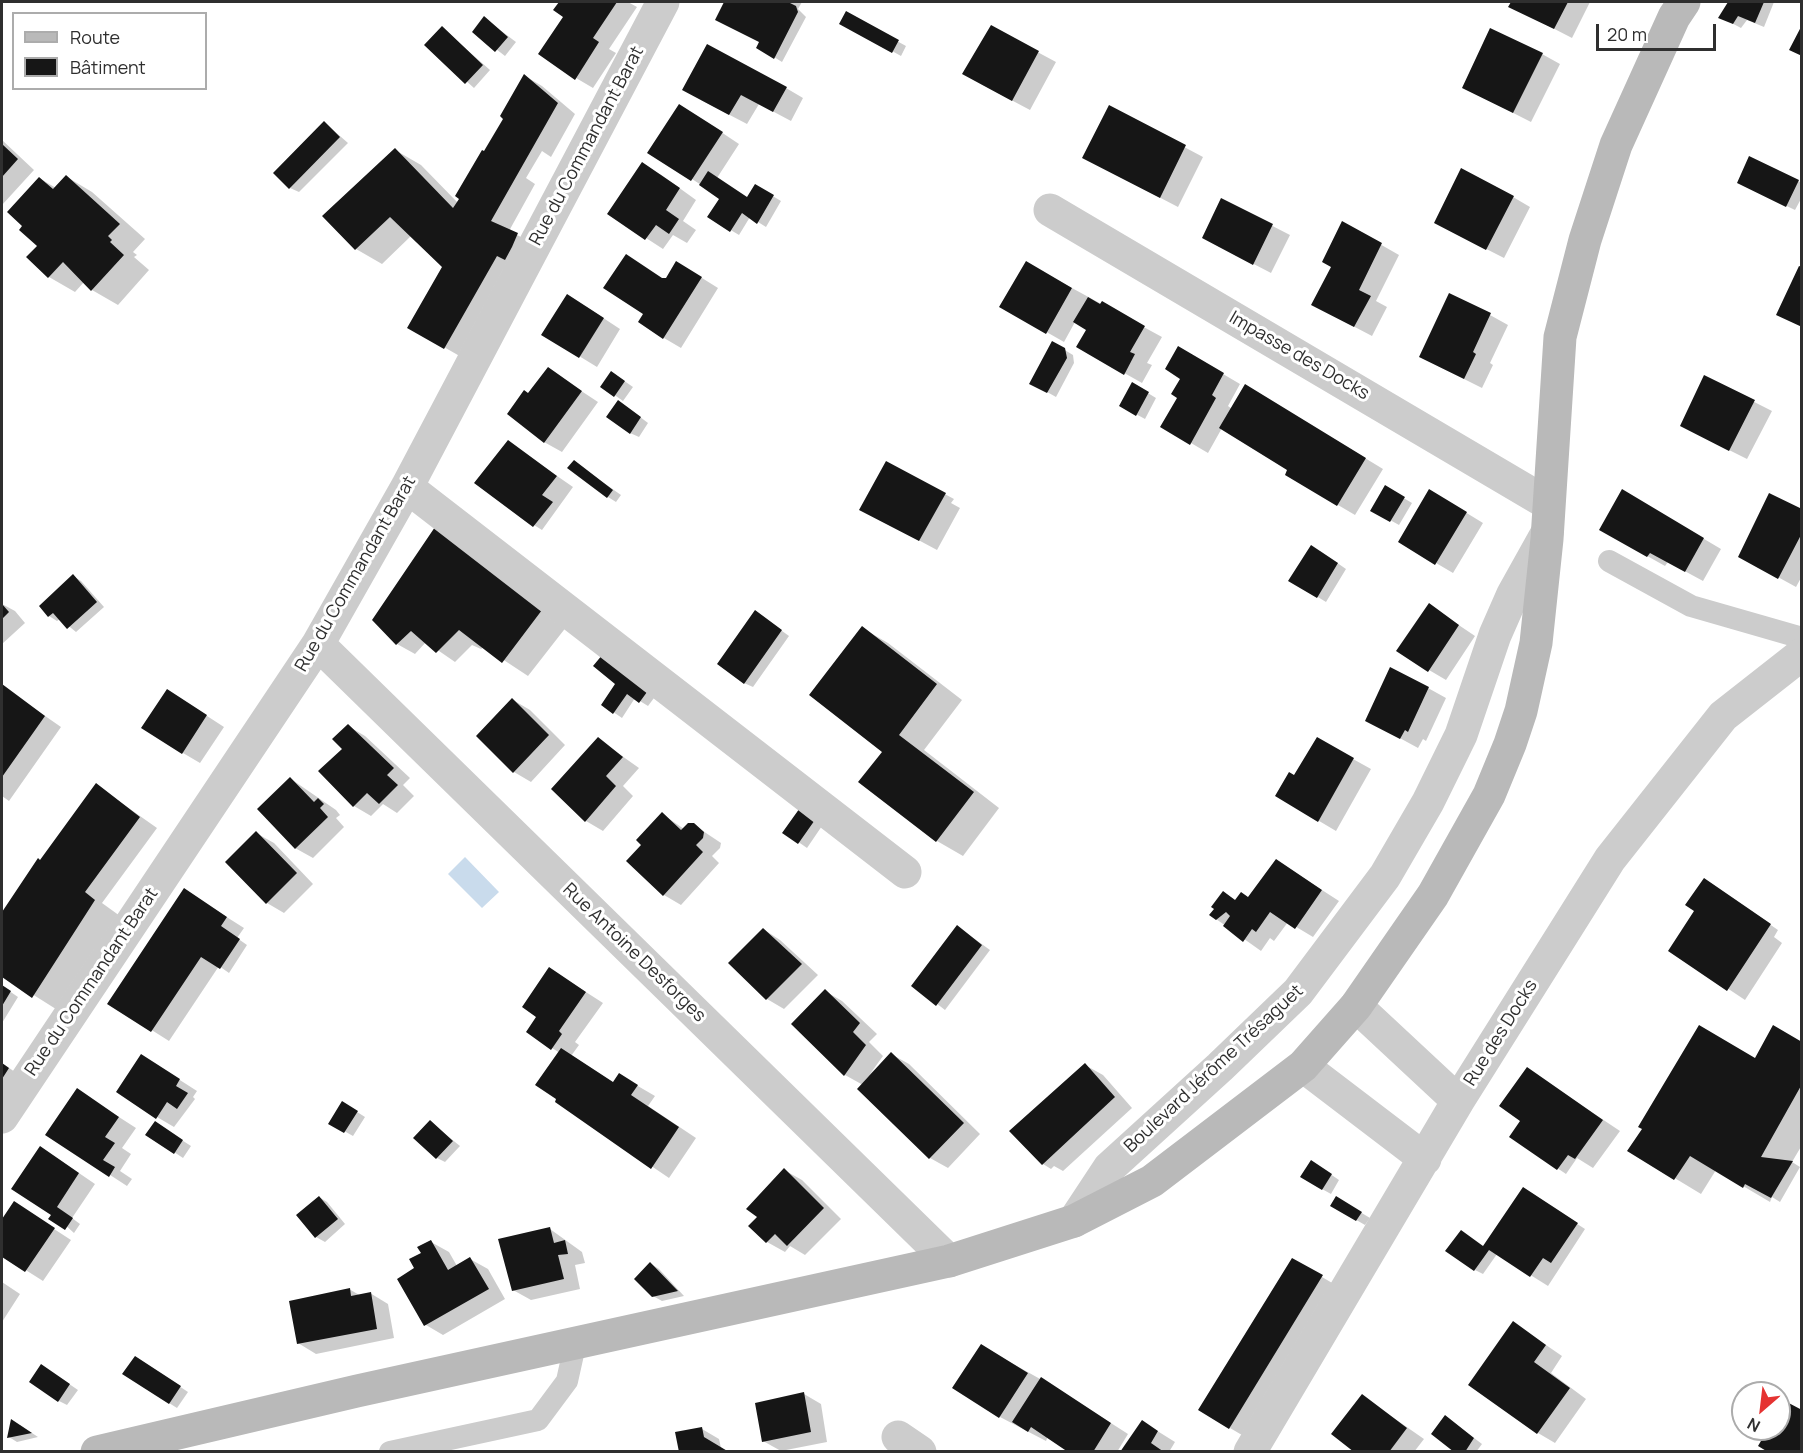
<!DOCTYPE html>
<meta charset="utf-8">
<style>
body{margin:0}
#map{position:relative;width:1803px;height:1453px;overflow:hidden;background:#fff;font-family:Manrope,sans-serif}
canvas{display:block}
.frame{position:absolute;inset:0;border:3px solid #2f2f2f;pointer-events:none}
.legend{position:absolute;left:12px;top:12px;width:195px;height:78px;box-sizing:border-box;background:#fff;border:2px solid #acacac;margin:0;padding:8px 10px;list-style:none;font-size:18px;color:#2f2f2f}
.legend li{display:flex;align-items:center;gap:12px;height:30px}
.legend b{width:30px;border:2px solid #acacac}
.north{position:absolute;left:1731px;top:1381px;width:60px;height:60px;box-sizing:border-box;background:#fff;border:2px solid #acacac;border-radius:50%;rotate:208deg;font-size:16px;font-weight:700;line-height:24px;text-align:center;color:#2f2f2f}
.north::after{content:'';display:block;margin:auto;width:21px;height:27px;background:#e53332;clip-path:polygon(50% 0,100% 100%,50% 72%,0 100%)}
.scale{position:absolute;left:1596px;top:24px;width:120px;height:27px;box-sizing:border-box;border:3px solid #2f2f2f;border-top:0;padding-left:8px;font-size:18px;line-height:21px;white-space:nowrap;color:#2f2f2f;-webkit-text-stroke:4px #fff;paint-order:stroke}
</style>
<div id="map">
<canvas width="1803" height="1453"></canvas>
<div class="frame"></div>
<ul class="legend">
<li><b style="height:8px;background:#b9b9b9"></b>Route</li>
<li><b style="height:16px;background:#161616"></b>Bâtiment</li>
</ul>
<div class="north">N</div>
<div class="scale">20 m</div>
</div>
<script>
const context = document.querySelector('canvas').getContext('2d');
context.lineJoin = 'round';
function fillPath(path, color) { context.fillStyle = color; context.fill(path, 'evenodd'); }
const poly = rows => new Path2D(rows.map(r => 'M' + r).join(''));
function stroke(path, color, width, dash) { context.strokeStyle = color; context.lineWidth = width; context.lineCap = dash ? 'butt' : 'round'; context.setLineDash(dash || []); context.stroke(path); }
function write(font, color, halo, rows, align = 'center') {
  context.font = font + ' Manrope,sans-serif'; context.lineWidth = 6; context.setLineDash([]); context.textBaseline = 'middle'; context.strokeStyle = halo; context.fillStyle = color; for (const [text, x, y, turn = 0] of rows) {
    context.save(); context.translate(x, y); context.rotate((+turn || 0) * Math.PI / 180); context.textAlign = isNaN(turn) ? turn : align; if (halo) context.strokeText(text, 0, 0); context.fillText(text, 0, 0); context.restore();
  }
}
fillPath(poly([
 [465,857,499,892,482,908,448,874]
]), '#c9dbec');
fillPath(poly([
 [561,2,628,2,637,7,609,49,616,53,593,88,576,78,565,17,555,10],
 [726,2,802,2,798,9,806,17,782,62,758,47,760,42,717,19],
 [1513,2,1590,2,1572,38,1510,6],
 [1730,2,1774,2,1764,27,1747,20,1741,28,1720,17],
 [846,13,906,46,901,56,841,23],
 [484,18,516,42,505,56,474,32],
 [991,27,1056,62,1030,110,981,84],
 [442,28,490,70,474,88,426,45],
 [1542,54,1560,64,1531,122,1464,88],
 [525,76,542,86,575,114,551,157,542,151,526,178,535,184,509,231,535,244,470,362,409,327,443,266,411,236,382,264,356,249,325,216,395,150,421,165,458,203,492,157,503,121],
 [786,88,803,98,791,121,759,104,747,124,701,100],
 [1109,107,1203,157,1178,207,1101,167],
 [697,116,739,144,717,178,748,198,756,186,781,201,766,227,750,217,739,235,709,217,721,198,692,179],
 [325,123,348,143,299,192,290,188],
 [2,140,34,170,2,205],
 [1750,158,1802,183,1802,197,1795,210,1747,187],
 [660,174,696,200,683,221,696,230,687,243,673,235,663,249,609,214],
 [67,177,92,192,145,239,133,252,137,255,134,257,149,270,118,305,92,290,84,282,75,292,49,277,28,257,39,246,39,178,56,188],
 [1513,197,1530,207,1504,258,1453,232],
 [1222,200,1290,235,1271,273,1221,247],
 [1343,223,1399,255,1376,301,1387,307,1372,336,1330,314,1333,266],
 [1026,263,1162,337,1147,363,1152,365,1142,383,1078,347,1088,329,1075,322,1064,342,1001,306],
 [694,273,718,288,681,348,664,338,663,280],
 [585,306,620,329,597,367,543,334],
 [1490,315,1508,325,1490,363,1493,365,1482,388,1438,366],
 [1053,343,1073,355,1074,363,1056,397,1031,383],
 [1179,348,1240,384,1228,406,1232,409,1263,396,1383,469,1355,515,1287,475,1289,469,1222,428,1208,453,1162,426,1179,397,1182,378],
 [548,369,598,402,562,452,544,442,529,394],
 [1705,377,1772,411,1747,459,1699,435],
 [620,378,633,387,623,401,602,386],
 [1133,384,1156,398,1145,419,1121,406],
 [627,407,648,423,639,437,630,433],
 [508,442,573,487,542,530,534,525],
 [574,462,621,495,616,502,608,497],
 [887,463,954,499,951,503,960,508,937,550,879,519],
 [1385,487,1412,503,1399,525,1372,510],
 [1623,491,1721,549,1703,581,1668,562,1665,566,1601,530],
 [1447,501,1483,523,1453,573,1436,563],
 [1802,511,1802,576,1796,587,1756,565],
 [435,529,567,626,528,676,484,647,481,649,472,645,455,662,426,642,415,654,397,644],
 [1320,551,1346,569,1326,602,1290,580],
 [73,576,81,581,104,607,76,632,60,619,57,621,49,616,41,606],
 [2,604,15,611,25,623,2,644],
 [1429,605,1475,636,1446,680,1429,670],
 [756,612,789,636,753,687,744,683],
 [862,628,888,643,962,700,924,750,999,808,963,856,937,841,884,752],
 [603,656,654,698,648,706,635,698,622,718,603,705,617,683],
 [2,686,61,727,9,801,2,796],
 [1428,688,1446,698,1426,741,1423,739,1418,748,1385,730],
 [513,700,530,710,565,745,531,782,514,772],
 [184,701,224,727,200,763,183,753],
 [348,726,365,736,410,778,403,785,414,796,397,813,383,804,371,816,354,806,344,749],
 [598,739,639,768,623,786,633,796,603,831,586,821],
 [1317,739,1371,769,1336,831,1277,796,1295,777],
 [291,779,336,810,340,815,336,818,344,827,313,858,295,848],
 [96,785,157,828,102,903,120,916,59,1011,2,975,2,915,39,860,41,861],
 [810,812,824,823,807,848,784,832],
 [662,814,684,829,694,825,721,843,720,848,712,856,719,863,681,905,664,895,643,845],
 [256,833,274,843,313,884,284,913,267,903],
 [1277,861,1339,901,1313,937,1288,922,1274,941,1270,938,1261,951,1216,919,1224,893,1237,901,1249,899],
 [1705,880,1778,930,1774,937,1782,943,1745,1000,1670,950,1696,910],
 [184,890,244,928,237,938,247,945,229,973,219,966,169,1041,109,1003],
 [958,927,990,950,945,1010,914,986],
 [763,929,780,940,818,975,784,1009,767,999],
 [550,969,603,1003,575,1042,579,1045,571,1056,614,1083,619,1075,655,1096,648,1106,696,1138,669,1178,557,1102,560,1053,552,1048,538,1016],
 [2,986,18,997,2,1023],
 [825,991,842,1001,877,1034,869,1042,883,1056,870,1074,891,1054,909,1064,980,1134,948,1168,930,1158,859,1089,863,1085,845,1075,793,1024],
 [1802,1044,1802,1145,1792,1162,1800,1167,1780,1202,1772,1197,1770,1202,1716,1170,1701,1194,1630,1151,1756,1060],
 [2,1063,25,1079,2,1113],
 [1085,1065,1103,1075,1132,1108,1063,1171,1054,1166,1051,1169,1043,1164],
 [158,1066,197,1091,193,1097,195,1099,174,1127,157,1117],
 [1527,1069,1620,1131,1593,1168,1577,1158,1566,1174,1511,1137,1521,1123],
 [77,1090,136,1128,122,1148,131,1154,120,1171,132,1179,127,1186,47,1134],
 [343,1103,365,1117,353,1136,330,1123],
 [430,1122,460,1146,445,1162,437,1158],
 [163,1128,191,1146,183,1158,147,1134],
 [57,1158,95,1184,72,1218,80,1224,74,1233,53,1214],
 [1320,1167,1339,1180,1331,1194,1322,1189],
 [784,1170,802,1180,841,1219,805,1255,790,1246,785,1252,767,1242,759,1217],
 [1531,1194,1585,1229,1548,1286,1497,1254,1483,1274,1475,1270,1484,1248],
 [319,1197,327,1202,345,1224,325,1242,316,1237,298,1215],
 [1337,1198,1370,1218,1365,1225,1332,1206],
 [14,1203,71,1240,43,1281,2,1255,2,1221],
 [550,1229,582,1252,585,1263,575,1265,580,1289,531,1300,513,1290],
 [431,1242,449,1252,457,1266,470,1259,488,1269,505,1299,443,1335,426,1325,416,1269],
 [1293,1260,1339,1287,1247,1438,1230,1428],
 [651,1264,659,1269,684,1296,662,1301,653,1296],
 [2,1282,20,1294,2,1322],
 [349,1289,361,1296,370,1293,388,1304,394,1338,316,1354,298,1343],
 [1514,1323,1562,1356,1551,1373,1586,1399,1555,1443,1538,1433],
 [999,1356,1058,1389,1128,1434,1117,1452,1071,1452,1048,1436,1046,1441,1000,1417],
 [143,1362,188,1392,177,1408,169,1403],
 [50,1371,78,1390,67,1405,59,1401],
 [804,1394,821,1404,827,1442,781,1451,763,1441],
 [1362,1396,1424,1439,1414,1452,1357,1452],
 [1143,1422,1175,1442,1169,1452,1122,1452],
 [1453,1422,1482,1444,1476,1452,1457,1452],
 [20,1425,38,1437,17,1442,9,1437],
 [702,1429,719,1439,721,1448,680,1452]
]), '#0003');
fillPath(poly([
 [559,2,617,2,593,38,599,42,575,80,538,54,563,17,553,10],
 [724,2,788,2,796,6,798,12,774,59,756,48,759,42,715,20],
 [1511,2,1568,2,1554,29,1508,7],
 [1728,2,1764,2,1755,23,1738,16,1733,24,1718,18],
 [846,11,899,40,892,53,839,24],
 [484,16,508,37,495,52,472,32],
 [991,25,1039,51,1012,101,962,74],
 [1802,25,1802,56,1789,50],
 [442,26,483,65,465,84,424,45],
 [1490,28,1543,53,1513,113,1462,88],
 [707,44,787,87,773,112,741,95,729,115,682,90],
 [524,74,558,103,491,221,518,233,512,247,505,260,497,256,444,349,407,328,442,267,390,217,355,250,322,216,395,148,453,208,459,199,455,196,482,150,484,151,503,119,500,116],
 [679,104,723,132,691,181,647,153],
 [1109,105,1186,145,1160,198,1082,158],
 [324,121,340,137,289,189,273,173],
 [2,144,18,159,2,177],
 [1749,156,1799,180,1786,207,1737,183],
 [642,162,680,188,666,210,679,219,669,234,656,225,645,240,607,214],
 [1461,168,1514,196,1486,250,1434,223],
 [708,171,747,197,755,184,774,195,757,224,742,213,730,232,707,217,719,199,699,185],
 [66,175,120,224,108,236,112,240,110,242,124,255,91,291,63,262,48,278,26,257,37,246,19,230,22,226,7,212,39,177,53,189],
 [1221,198,1273,224,1253,265,1202,238],
 [1342,221,1382,243,1359,290,1371,296,1354,327,1311,305,1331,267,1322,262],
 [626,254,662,278,666,278,676,261,702,277,663,339,638,322,643,314,603,288],
 [1026,261,1072,288,1046,334,999,307],
 [1799,266,1802,267,1802,327,1776,315],
 [1449,293,1491,313,1473,352,1476,354,1464,379,1419,357],
 [567,294,604,318,579,358,541,335],
 [1088,297,1100,304,1102,301,1145,326,1130,352,1135,354,1124,375,1076,347,1086,330,1073,322],
 [1052,341,1065,348,1067,358,1047,393,1029,384],
 [1178,346,1224,373,1212,395,1216,398,1190,445,1160,427,1177,398,1171,394,1180,379,1165,369],
 [548,367,582,391,544,443,507,414,524,390,528,393],
 [611,371,625,381,614,397,600,387],
 [1704,375,1755,400,1729,451,1680,426],
 [1132,382,1149,392,1136,416,1119,406],
 [1245,384,1366,458,1337,506,1285,475,1287,470,1219,428],
 [618,400,641,417,630,434,606,417],
 [508,440,557,476,542,495,553,502,533,527,474,483],
 [574,460,613,490,607,498,567,468],
 [886,461,946,493,919,541,859,510],
 [1385,485,1405,497,1390,522,1370,511],
 [1429,489,1467,512,1435,565,1398,542],
 [1622,489,1704,538,1685,572,1650,553,1647,557,1599,530],
 [1769,493,1802,509,1802,533,1778,579,1738,557],
 [435,527,542,610,502,663,459,630,436,653,411,631,396,645,372,620],
 [1311,545,1338,563,1317,598,1288,581],
 [73,574,97,602,67,629,53,613,48,617,39,606],
 [1429,603,1459,625,1428,672,1396,651],
 [2,604,9,612,2,619],
 [755,610,782,630,744,684,717,664],
 [862,626,937,684,899,735,974,792,936,842,858,782,882,752,809,695],
 [603,654,647,692,639,703,627,694,613,714,601,705,615,684,593,666],
 [1390,667,1429,687,1408,732,1405,730,1400,739,1365,721],
 [2,684,45,716,2,777],
 [167,689,207,715,182,754,141,728],
 [512,698,549,735,513,773,476,736],
 [348,724,394,768,387,775,398,785,379,804,367,793,353,807,318,771,342,749,332,739],
 [598,737,623,757,606,776,616,786,585,822,551,789],
 [1317,737,1354,758,1318,822,1275,796,1289,772,1294,775],
 [290,777,314,802,318,798,324,804,320,808,328,817,295,849,257,809],
 [96,783,140,817,85,892,95,900,32,998,2,977,2,912,38,858,40,860],
 [802,805,817,817,798,844,782,833],
 [662,812,681,830,688,823,694,823,704,832,703,838,696,845,703,852,663,896,626,861,641,845,636,840],
 [256,831,297,873,266,904,225,862],
 [1276,859,1322,890,1295,929,1270,912,1256,932,1252,929,1243,942,1223,926,1230,916,1226,912,1216,920,1209,915,1214,909,1211,907,1223,891,1235,900,1241,892,1248,897],
 [1704,878,1771,924,1727,991,1668,951,1694,911,1685,905],
 [184,888,227,917,221,926,240,939,220,969,201,957,151,1032,107,1004],
 [957,925,982,945,936,1006,911,986],
 [763,928,802,964,766,1000,728,963],
 [549,967,586,992,559,1031,562,1034,551,1050,526,1032,536,1017,522,1007],
 [2,985,11,991,2,1006],
 [825,989,860,1023,853,1032,866,1045,844,1076,791,1024],
 [1699,1025,1755,1058,1773,1025,1802,1042,1802,1084,1761,1157,1793,1161,1771,1198,1745,1184,1743,1188,1690,1156,1674,1180,1627,1151,1642,1129,1638,1127],
 [561,1048,613,1082,619,1073,638,1085,631,1095,679,1127,651,1169,555,1102,556,1099,535,1085],
 [891,1052,964,1123,929,1159,857,1089],
 [141,1054,180,1079,176,1086,188,1093,177,1109,167,1102,156,1119,116,1092],
 [2,1063,9,1068,2,1079],
 [1085,1063,1115,1097,1042,1165,1009,1131],
 [1527,1067,1603,1120,1575,1159,1568,1155,1557,1170,1509,1137,1520,1121,1499,1106],
 [77,1088,119,1117,105,1137,115,1143,103,1160,115,1167,109,1177,45,1135],
 [342,1101,358,1111,344,1133,328,1124],
 [430,1120,453,1141,436,1159,413,1138],
 [155,1121,183,1140,174,1154,145,1135],
 [40,1146,79,1173,57,1207,73,1218,65,1230,48,1219,51,1215,11,1189],
 [1311,1160,1332,1174,1322,1190,1300,1177],
 [784,1168,824,1208,787,1246,775,1234,766,1243,748,1226,757,1217,746,1209],
 [1523,1187,1578,1223,1551,1263,1543,1258,1530,1277,1489,1250,1474,1271,1445,1251,1461,1230,1483,1246],
 [319,1196,338,1219,315,1238,296,1215],
 [1336,1196,1362,1212,1356,1221,1330,1206],
 [14,1201,55,1228,25,1272,2,1257,2,1219],
 [550,1227,554,1243,565,1240,568,1254,558,1255,564,1279,512,1291,498,1239],
 [431,1240,448,1270,470,1257,489,1289,424,1326,397,1279,414,1268,409,1259,421,1253,417,1247],
 [1292,1258,1323,1275,1229,1429,1198,1410],
 [650,1262,678,1291,652,1297,634,1279],
 [350,1288,351,1296,371,1292,377,1329,297,1344,289,1301],
 [1513,1321,1546,1345,1534,1362,1570,1388,1537,1434,1468,1385],
 [981,1344,1028,1373,999,1418,952,1388],
 [135,1356,181,1386,169,1404,122,1374],
 [41,1364,70,1384,58,1402,29,1382],
 [1041,1377,1111,1423,1093,1452,1068,1452,1031,1427,1028,1432,1012,1422],
 [804,1392,811,1432,762,1442,755,1403],
 [1362,1394,1407,1428,1389,1452,1354,1452,1331,1434],
 [1783,1400,1802,1410,1802,1452,1768,1452,1758,1446,1768,1429,1779,1429,1779,1408],
 [1445,1415,1474,1438,1465,1452,1454,1452,1431,1434],
 [11,1419,32,1433,7,1438],
 [1142,1420,1158,1431,1151,1443,1164,1452,1120,1452],
 [702,1427,704,1437,729,1452,679,1452,675,1432]
]), '#161616');
stroke(poly([
 [1609,561,1691,606,1802,638],
 [390,1452,538,1420,567,1381,575,1345]
]), '#ccc', 22);
stroke(poly([
 [1050,210,1547,503],
 [407,487,905,872],
 [318,644,949,1261],
 [1356,1006,1458,1101],
 [1303,1066,1425,1159],
 [2,1117,318,644,407,487,663,2],
 [1074,1221,1109,1168,1220,1067,1298,992,1385,876,1428,802,1461,735,1495,635,1513,594,1547,533],
 [898,1437,920,1452],
 [1250,1452,1458,1101,1610,859,1723,716,1802,654]
]), '#ccc', 33);
stroke(poly([
 [97,1452,357,1391,949,1261,1074,1221,1152,1181,1303,1066,1356,1006,1433,895,1489,795,1510,744,1521,711,1536,643,1547,539,1560,337,1585,240,1616,145,1674,17,1684,2]
]), '#b9b9b9', 33);
write('18px', '#2f2f2f', '#fff', [
 ["Rue du Commandant Barat",587,146,-62],
 ["Impasse des Docks",1299,356,30],
 ["Rue du Commandant Barat",356,574,-60],
 ["Rue Antoine Desforges",634,953,44],
 ["Rue du Commandant Barat",92,982,-56],
 ["Rue des Docks",1501,1033,-58],
 ["Boulevard Jérôme Trésaguet",1214,1069,-43]
]);
</script>
